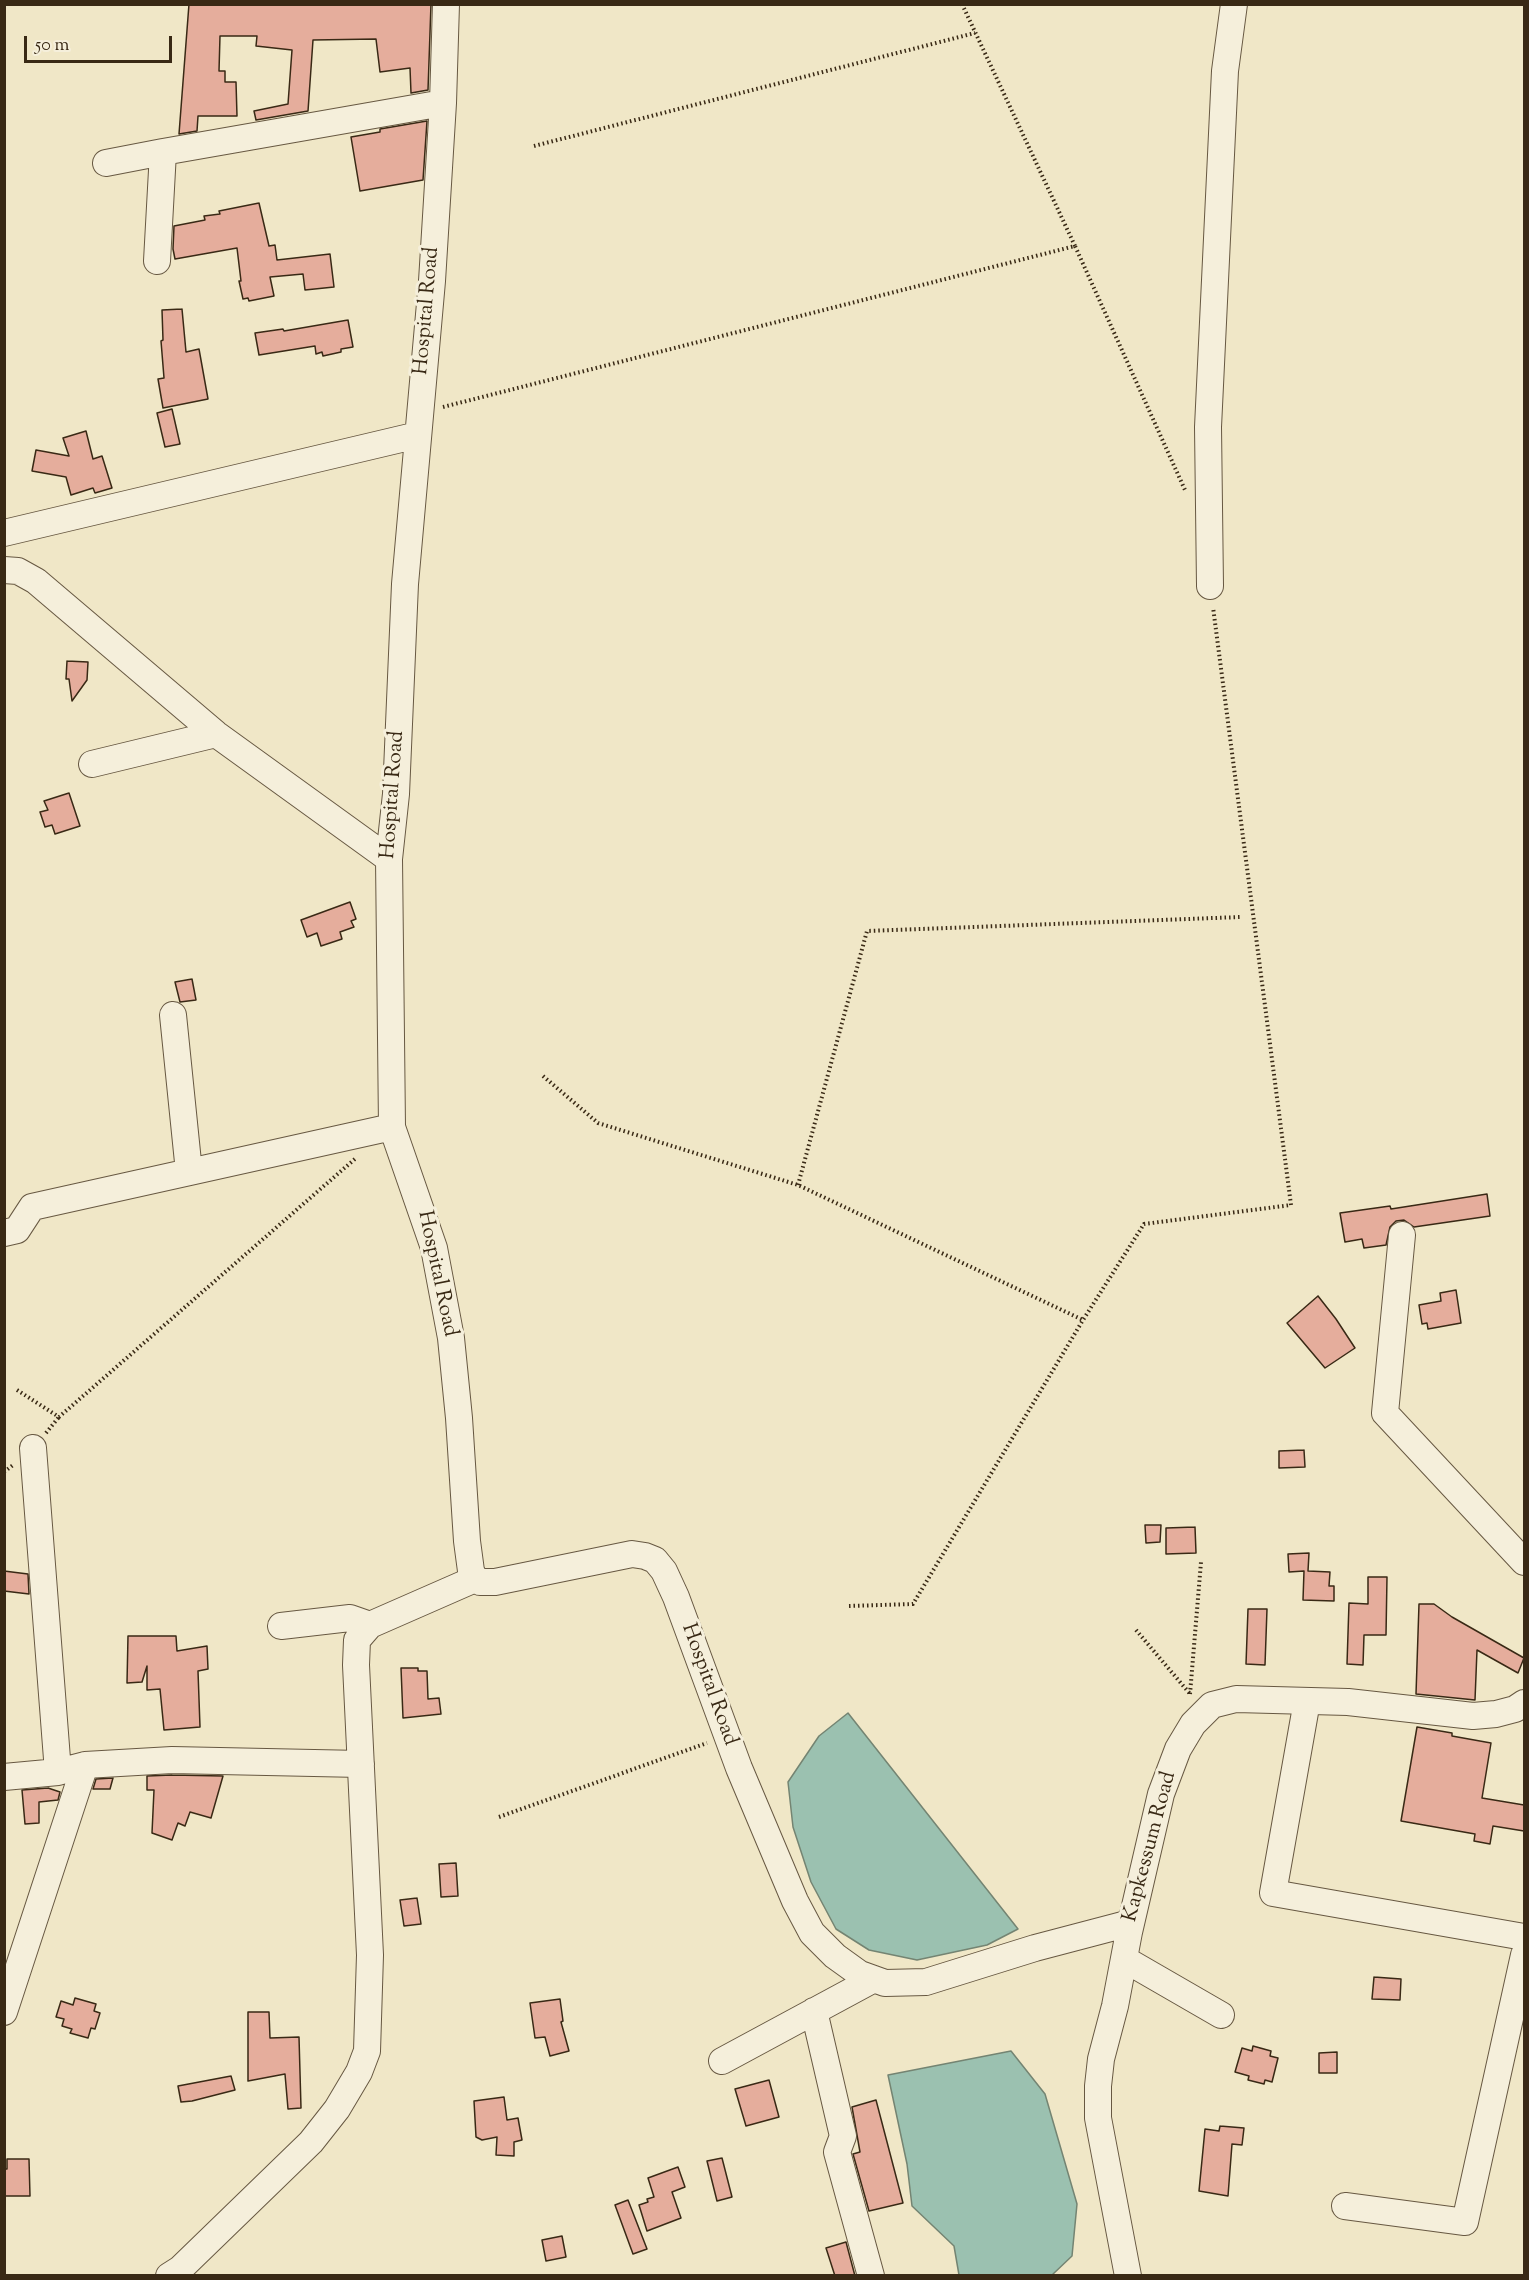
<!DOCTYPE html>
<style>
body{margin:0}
#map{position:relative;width:1529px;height:2280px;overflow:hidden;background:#f0e7c7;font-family:"Sorts Mill Goudy",serif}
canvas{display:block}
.frame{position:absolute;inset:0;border:6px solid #392915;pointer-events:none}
.scale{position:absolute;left:24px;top:36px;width:148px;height:27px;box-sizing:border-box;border:3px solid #392915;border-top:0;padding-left:8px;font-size:18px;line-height:21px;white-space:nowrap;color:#392915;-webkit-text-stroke:4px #f5efdb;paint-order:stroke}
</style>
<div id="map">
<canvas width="1529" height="2280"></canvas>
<div class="frame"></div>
<div class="scale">50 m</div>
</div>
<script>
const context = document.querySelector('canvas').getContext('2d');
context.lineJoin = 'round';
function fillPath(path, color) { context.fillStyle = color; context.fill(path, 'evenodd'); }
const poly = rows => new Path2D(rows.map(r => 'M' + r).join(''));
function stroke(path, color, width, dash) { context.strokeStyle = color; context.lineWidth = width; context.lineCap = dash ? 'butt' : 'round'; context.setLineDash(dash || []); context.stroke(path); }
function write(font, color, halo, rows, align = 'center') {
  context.font = font + ' "Sorts Mill Goudy",serif'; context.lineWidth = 6; context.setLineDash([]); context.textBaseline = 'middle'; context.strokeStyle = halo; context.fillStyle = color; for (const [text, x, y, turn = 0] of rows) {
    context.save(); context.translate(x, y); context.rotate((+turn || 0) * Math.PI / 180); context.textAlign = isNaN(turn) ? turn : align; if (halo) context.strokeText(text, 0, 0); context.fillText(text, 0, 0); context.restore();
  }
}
const water = poly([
 [848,1713,1018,1929,987,1945,917,1960,869,1950,836,1929,811,1882,793,1827,788,1782,819,1736,848,1713],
 [1011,2051,1045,2094,1077,2204,1072,2256,1052,2275,959,2275,954,2246,912,2206,907,2164,888,2075,1011,2051]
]);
fillPath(water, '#9bc1b0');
stroke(water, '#748472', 1.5);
const building = poly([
 [189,4,431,4,428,90,411,93,410,68,380,72,376,39,313,40,308,111,256,120,254,111,288,104,292,50,256,46,257,36,220,36,219,71,225,71,225,82,236,82,237,116,198,116,197,131,179,134,189,4],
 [427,121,423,180,360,191,351,137,380,132,380,129,427,121],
 [259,203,269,246,275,245,277,260,330,254,334,287,305,290,303,274,270,277,274,296,249,301,248,298,243,299,239,281,241,281,237,248,175,259,173,249,174,226,205,220,204,216,220,214,219,211,259,203],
 [182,309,186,352,199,349,208,399,163,408,158,379,164,378,161,341,163,340,162,310,182,309],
 [348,320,353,347,341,349,341,352,323,356,322,352,316,354,315,346,259,355,255,333,283,329,284,331,348,320],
 [172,409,180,444,165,447,157,413,172,409],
 [86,431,93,459,102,456,112,488,95,493,93,488,71,495,66,477,32,471,36,450,69,456,63,438,86,431],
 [67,661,88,662,87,680,72,701,69,679,66,679,67,661],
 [69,793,80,826,55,834,52,825,45,827,40,812,48,810,44,801,69,793],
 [350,902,356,919,351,921,354,927,340,932,342,939,321,946,317,933,307,937,301,920,350,902],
 [192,979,196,1000,180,1002,175,982,192,979],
 [1487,1194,1490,1216,1414,1227,1404,1220,1396,1221,1390,1227,1386,1245,1364,1248,1362,1239,1345,1242,1340,1213,1390,1206,1391,1209,1487,1194],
 [1456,1290,1461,1323,1428,1329,1427,1323,1422,1324,1419,1305,1441,1301,1440,1293,1456,1290],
 [1318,1296,1336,1319,1355,1348,1325,1368,1287,1323,1318,1296],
 [1304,1450,1305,1467,1279,1468,1279,1451,1304,1450],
 [1145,1525,1161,1525,1160,1542,1146,1543,1145,1525],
 [1195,1527,1196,1553,1166,1554,1166,1528,1195,1527],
 [1309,1553,1308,1571,1330,1572,1329,1586,1334,1586,1334,1601,1303,1600,1304,1571,1289,1572,1288,1554,1309,1553],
 [4,1571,28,1574,29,1594,4,1591,4,1571],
 [1368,1577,1387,1577,1386,1635,1364,1635,1363,1665,1347,1664,1349,1603,1368,1604,1368,1577],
 [1419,1604,1434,1604,1452,1617,1524,1658,1518,1673,1477,1650,1475,1700,1416,1694,1419,1604],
 [1248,1609,1267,1609,1265,1665,1246,1664,1248,1609],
 [128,1636,176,1636,177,1651,207,1646,208,1669,198,1671,200,1727,164,1730,160,1689,147,1690,147,1666,142,1682,127,1683,128,1636],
 [401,1668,418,1668,418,1671,427,1671,428,1699,439,1698,441,1714,403,1718,401,1668],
 [1417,1727,1452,1733,1452,1736,1491,1743,1482,1798,1524,1805,1524,1831,1493,1826,1490,1844,1474,1841,1475,1834,1401,1821,1417,1727],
 [172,1775,223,1776,211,1818,190,1812,185,1826,178,1823,172,1840,152,1833,154,1790,147,1790,147,1776,172,1775],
 [113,1778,110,1789,93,1789,96,1779,113,1778],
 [48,1788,60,1792,58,1800,39,1802,39,1823,25,1824,22,1790,48,1788],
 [456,1863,458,1896,441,1897,439,1864,456,1863],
 [417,1898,421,1924,404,1926,400,1900,417,1898],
 [1374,1977,1401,1979,1400,2000,1372,1999,1374,1977],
 [75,1998,96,2004,94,2011,100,2013,95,2029,91,2028,88,2038,70,2033,72,2029,62,2026,64,2019,56,2017,61,2001,73,2005,75,1998],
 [560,1999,563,2021,561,2022,569,2051,550,2056,545,2037,535,2038,530,2003,560,1999],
 [248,2012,269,2012,270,2038,299,2037,301,2108,288,2109,285,2074,248,2081,248,2012],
 [1253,2046,1271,2051,1270,2056,1278,2058,1272,2082,1265,2080,1264,2084,1248,2080,1249,2076,1235,2072,1242,2048,1252,2051,1253,2046],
 [1337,2052,1337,2073,1319,2073,1319,2053,1337,2052],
 [231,2076,235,2090,192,2101,181,2102,178,2086,231,2076],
 [769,2080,779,2117,746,2126,735,2089,769,2080],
 [504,2097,507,2120,518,2118,522,2140,514,2142,514,2156,496,2155,497,2137,482,2140,476,2137,474,2101,504,2097],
 [876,2100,903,2203,869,2211,853,2154,860,2152,852,2107,876,2100],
 [1220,2126,1244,2128,1242,2145,1232,2144,1228,2196,1199,2191,1205,2129,1219,2131,1220,2126],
 [722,2158,732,2197,717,2201,707,2161,722,2158],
 [7,2159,29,2159,30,2196,4,2196,4,2169,7,2169,7,2159],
 [678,2167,685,2187,672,2192,681,2218,647,2231,639,2205,648,2202,647,2199,654,2197,648,2178,678,2167],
 [628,2200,647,2249,633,2254,615,2205,628,2200],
 [562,2236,566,2257,546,2261,542,2240,562,2236],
 [846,2242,855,2276,835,2276,826,2248,846,2242]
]);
fillPath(building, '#e5ad9c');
stroke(building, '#392915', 1.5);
const minor = poly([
 [446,4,443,103,432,281,405,584,396,794,389,859,392,1127,434,1248,451,1338,459,1418,467,1541,471,1571,475,1579,480,1582,495,1582,632,1554,645,1556,655,1560,664,1571,676,1597,739,1768,795,1901,812,1933,835,1956,860,1974,885,1983,926,1982,1035,1948,1130,1923],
 [106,163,163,152],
 [157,261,163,152,443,103],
 [4,533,418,435],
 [4,570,18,571,36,581,216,734,389,859],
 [1210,586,1208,427,1225,71,1234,4],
 [92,764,216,734],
 [173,1015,189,1172],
 [4,1233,17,1230,32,1207,392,1127],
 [1402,1235,1385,1413,1524,1562],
 [33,1448,58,1772],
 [281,1626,350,1618,370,1625],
 [1307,1701,1273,1893,1524,1937],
 [4,1777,58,1772,85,1765,172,1760,361,1764],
 [1124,1959,1221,2015],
 [814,2011,843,2136,837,2152,871,2276],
 [4,2012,85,1765],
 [722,2061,874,1979],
 [1345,2206,1465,2222,1524,1955],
 [169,2276,180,2269,311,2142,337,2109,359,2072,367,2051,370,1955,356,1665,357,1640,370,1625,475,1579],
 [1128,2276,1098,2118,1098,2086,1101,2059,1115,2006,1129,1932,1161,1794,1178,1749,1193,1724,1212,1705,1236,1699,1348,1702,1473,1716,1496,1714,1515,1709,1524,1703]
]);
stroke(minor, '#675842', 28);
stroke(poly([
 [962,4,1075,246],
 [534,146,975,33],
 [443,407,1075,246,1185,490],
 [543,1076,598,1123,798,1185,1083,1320],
 [798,1185,867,931,1241,917],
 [17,1390,59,1417,356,1158],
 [46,1433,59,1417],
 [4,1472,13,1465],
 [849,1606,913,1604,1083,1320,1144,1224,1291,1205,1213,607],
 [1136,1630,1191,1695],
 [1190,1694,1201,1562],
 [499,1817,707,1743]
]), '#392915', 4, [1.5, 3]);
stroke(minor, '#f5efdb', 26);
write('21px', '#392915', '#f5efdb', [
 ["Hospital Road",428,311,-85],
 ["Hospital Road",394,795,-86],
 ["Hospital Road",436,1274,78],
 ["Hospital Road",708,1685,70],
 ["Kapkessum Road",1151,1847,-75]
]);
</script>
